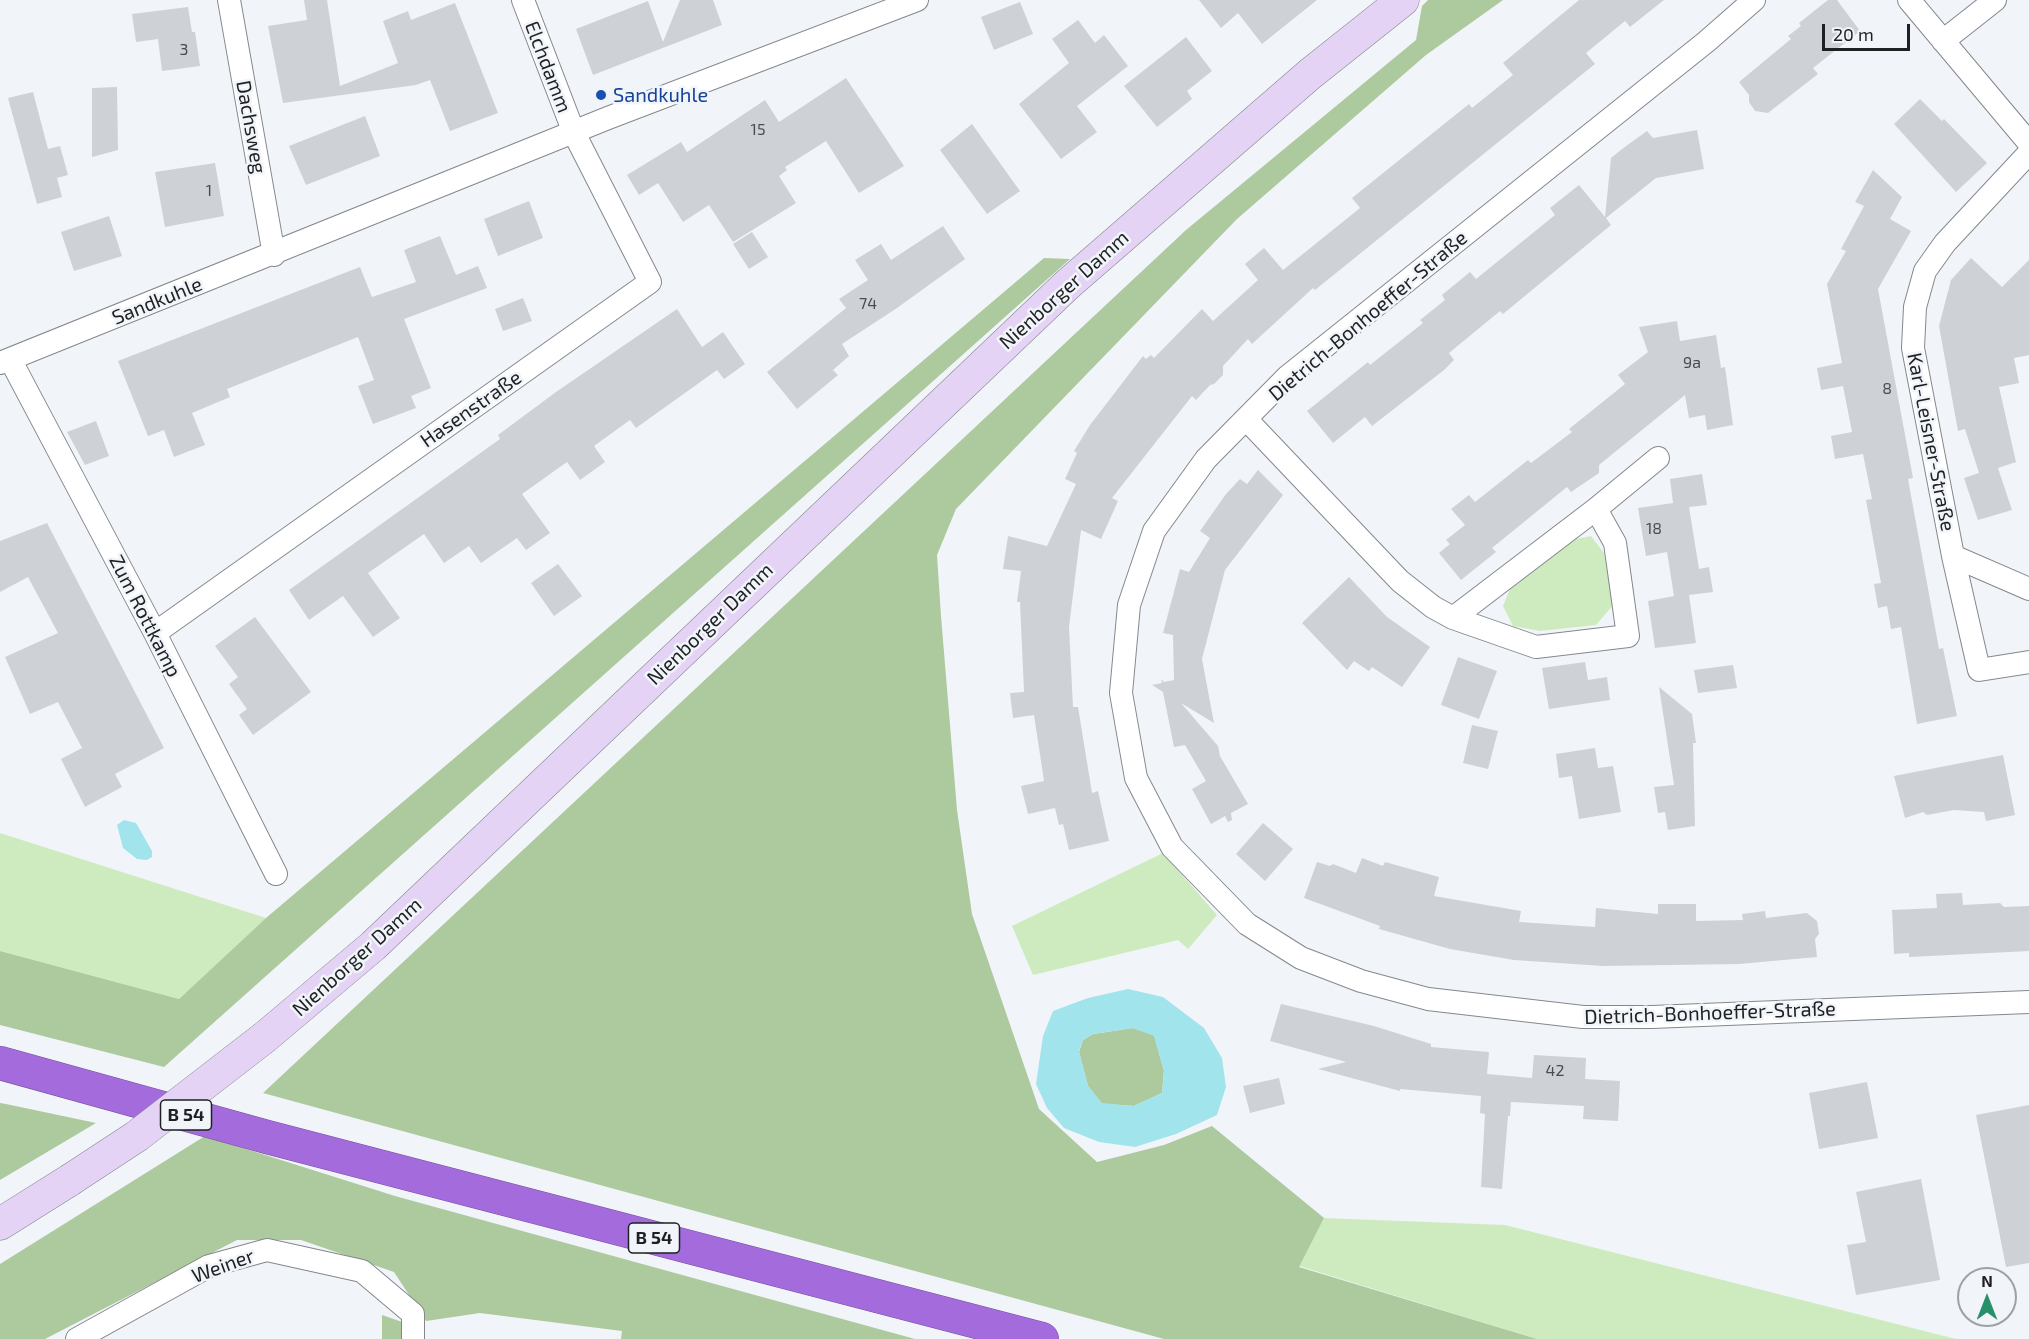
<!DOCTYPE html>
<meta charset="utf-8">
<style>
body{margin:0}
#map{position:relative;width:2029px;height:1339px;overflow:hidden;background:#f1f5fa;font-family:"Exo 2",sans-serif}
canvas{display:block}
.north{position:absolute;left:1957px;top:1267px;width:60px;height:60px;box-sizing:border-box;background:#f1f5fa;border:2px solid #9da0a4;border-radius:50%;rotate:0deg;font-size:16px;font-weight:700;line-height:24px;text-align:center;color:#1e2022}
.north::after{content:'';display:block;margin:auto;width:21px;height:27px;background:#288f6b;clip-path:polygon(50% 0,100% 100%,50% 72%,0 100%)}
.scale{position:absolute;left:1822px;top:24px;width:88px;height:27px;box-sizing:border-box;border:3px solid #1e2022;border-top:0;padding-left:8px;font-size:18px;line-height:21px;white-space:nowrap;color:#1e2022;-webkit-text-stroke:4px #f1f5fa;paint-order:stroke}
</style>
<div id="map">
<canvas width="2029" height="1339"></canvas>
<div class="north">N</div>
<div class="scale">20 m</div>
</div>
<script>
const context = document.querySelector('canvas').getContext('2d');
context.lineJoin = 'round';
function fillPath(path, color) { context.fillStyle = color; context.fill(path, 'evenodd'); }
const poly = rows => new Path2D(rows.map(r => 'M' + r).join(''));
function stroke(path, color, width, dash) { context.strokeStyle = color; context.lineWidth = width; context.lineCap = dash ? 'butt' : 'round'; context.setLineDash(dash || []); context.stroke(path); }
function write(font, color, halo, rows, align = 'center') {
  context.font = font + ' "Exo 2",sans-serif'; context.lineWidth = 5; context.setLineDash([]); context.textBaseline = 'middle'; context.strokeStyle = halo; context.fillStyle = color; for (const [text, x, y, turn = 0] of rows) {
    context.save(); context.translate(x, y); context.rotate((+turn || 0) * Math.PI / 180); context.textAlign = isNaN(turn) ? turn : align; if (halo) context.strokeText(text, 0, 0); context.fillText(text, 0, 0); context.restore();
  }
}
fillPath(poly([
 [1591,536,1604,553,1613,605,1596,625,1540,631,1513,626,1503,606,1510,589,1571,540],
 [0,833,266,918,179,999,0,951],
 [1163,853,1217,915,1188,949,1178,940,1033,975,1012,926],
 [1324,1218,1505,1225,1956,1339,1537,1339,1299,1266]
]), '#ceebbf');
fillPath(poly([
 [1428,0,1503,0,1426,55,1237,219,956,509,937,555,941,616,957,810,972,914,1039,1109,1097,1162,1164,1145,1212,1126,1324,1218,1299,1267,1537,1339,1164,1339,263,1093,1186,230,1416,40,1422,6],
 [1044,258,1070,259,164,1067,0,1025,0,951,179,999,266,918],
 [1133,1028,1154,1035,1164,1071,1162,1093,1134,1106,1102,1104,1088,1086,1079,1052,1083,1040,1093,1034],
 [0,1103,6,1104,96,1123,0,1180],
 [205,1136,395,1196,915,1339,621,1339,622,1331,480,1313,426,1321,394,1272,301,1240,237,1240,45,1339,0,1339,0,1264],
 [382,1315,405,1323,405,1339,382,1339]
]), '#adc99e');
fillPath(poly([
 [124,820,136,823,152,851,152,857,147,860,137,859,123,848,117,825],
 [1128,989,1163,997,1204,1028,1222,1058,1226,1087,1217,1115,1176,1134,1135,1147,1099,1142,1064,1128,1047,1108,1036,1084,1043,1036,1053,1011,1088,998],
 [1133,1028,1154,1036,1164,1071,1162,1093,1134,1106,1102,1103,1088,1086,1079,1051,1083,1040,1093,1034]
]), '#a2e4ec');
fillPath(poly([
 [304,0,327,0,340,86,398,63,383,21,408,11,411,20,455,3,498,113,450,131,430,80,416,85,283,103,268,26,307,20],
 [680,0,713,0,722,25,593,75,576,29,648,1,663,42],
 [1199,0,1317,0,1262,44,1238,13,1221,28],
 [1579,0,1664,0,1630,27,1625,21,1586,53,1595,64,1315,290,1313,288,1252,344,1248,339,1223,366,1223,375,1214,384,1210,385,1196,400,1192,396,1112,498,1118,501,1101,539,1081,530,1069,627,1073,707,1078,707,1092,793,1098,791,1109,841,1069,850,1063,824,1059,825,1055,808,1028,814,1021,786,1044,781,1034,715,1013,718,1010,693,1024,692,1020,602,1017,602,1021,571,1003,569,1008,536,1047,546,1076,484,1065,479,1077,453,1074,451,1090,425,1143,356,1146,359,1151,355,1154,358,1202,309,1213,321,1258,280,1245,264,1264,248,1283,270,1360,208,1352,198,1469,104,1472,108,1513,75,1503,63],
 [1828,0,1837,0,1860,31,1813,68,1818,74,1768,113,1755,111,1749,102,1749,95,1739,82,1791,39,1788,36,1801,26,1799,23],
 [1020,2,1033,34,994,50,981,17],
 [188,7,192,32,195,32,200,66,162,71,158,39,136,42,132,14],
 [1078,20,1095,43,1104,35,1128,66,1077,106,1097,132,1061,159,1019,104,1069,63,1052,39],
 [1186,37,1212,71,1187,91,1192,99,1157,127,1124,86],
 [846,78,904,166,859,193,826,141,785,167,787,170,779,176,796,203,733,242,709,205,683,222,658,183,639,195,627,175,681,142,687,152,765,100,779,122],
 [117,87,118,150,92,157,92,88],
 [33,92,48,149,60,146,68,175,57,178,62,197,37,204,8,98],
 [1920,99,1942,121,1944,119,1987,163,1956,192,1894,124],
 [365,116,380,156,306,185,289,146],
 [972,124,1020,191,987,214,940,150],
 [1697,130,1704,169,1656,178,1606,218,1611,225,1503,314,1500,311,1449,353,1454,360,1444,370,1372,426,1365,417,1333,443,1307,411,1368,362,1370,365,1423,323,1420,320,1445,300,1442,295,1470,272,1476,279,1555,215,1550,208,1579,185,1605,217,1611,158,1622,149,1647,131,1653,138],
 [215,163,224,216,165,227,155,172],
 [1873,170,1902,197,1890,219,1911,231,1878,289,1913,478,1908,479,1939,649,1943,648,1957,716,1917,724,1901,627,1891,629,1887,606,1878,608,1874,584,1881,583,1866,500,1872,499,1863,454,1835,459,1831,436,1852,432,1843,386,1821,390,1817,368,1842,363,1827,284,1846,251,1841,249,1864,206,1855,202],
 [529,201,543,238,498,256,484,219],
 [109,216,122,256,74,271,61,232],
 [943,226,965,259,897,308,842,344,849,356,833,370,838,375,797,409,767,372,846,308,839,299,868,280,855,260,881,244,891,260],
 [752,232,768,257,749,269,733,244],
 [440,236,456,275,478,266,487,288,404,319,431,388,411,396,416,408,373,424,358,386,374,380,358,337,227,389,230,397,192,413,205,445,174,457,164,430,148,436,118,361,360,267,372,297,416,282,404,250],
 [1971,258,2002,287,2029,260,2029,355,2014,358,2019,383,1999,387,2016,462,1998,468,2012,510,1978,520,1964,478,1979,473,1965,429,1958,431,1939,326,1951,280],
 [523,298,532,321,503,331,495,309],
 [677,309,702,347,723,332,745,364,724,379,717,370,636,428,630,420,594,446,605,462,580,480,567,462,522,494,550,533,526,550,517,538,481,563,469,546,444,563,424,534,368,573,400,618,373,637,343,596,309,620,289,590,500,439,498,435,556,392],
 [1677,321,1680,341,1716,335,1721,368,1725,367,1733,425,1707,430,1705,415,1689,418,1685,395,1599,465,1599,473,1571,492,1567,487,1492,548,1496,552,1461,580,1439,553,1450,544,1446,540,1465,525,1451,509,1469,495,1475,502,1528,460,1531,463,1572,432,1569,429,1625,384,1618,375,1648,352,1639,327],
 [96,421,109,456,85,465,67,432],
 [1258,470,1283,495,1225,570,1202,659,1214,723,1181,703,1218,746,1220,756,1248,804,1231,813,1232,820,1228,822,1225,816,1211,824,1192,789,1206,781,1185,745,1174,747,1163,692,1152,685,1162,683,1161,679,1164,682,1174,680,1173,635,1163,633,1180,569,1189,572,1210,538,1200,531,1226,494,1240,479,1247,484],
 [1702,474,1707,505,1689,507,1699,569,1709,567,1713,592,1689,595,1696,643,1655,648,1648,601,1674,596,1667,552,1646,556,1638,508,1673,503,1670,479],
 [47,523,164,748,115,774,122,787,85,807,61,759,82,748,58,702,30,714,5,657,58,633,28,577,0,592,0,541],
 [558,564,582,596,554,616,531,583],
 [1349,577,1387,617,1430,647,1402,687,1372,667,1369,671,1354,661,1347,670,1302,623],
 [255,617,311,692,253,735,239,715,247,709,229,684,238,677,215,646],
 [1458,657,1497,671,1479,719,1441,705],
 [1585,662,1588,680,1607,677,1610,700,1549,709,1542,668],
 [1733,665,1737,688,1698,693,1694,670],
 [1659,687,1692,714,1696,743,1693,743,1695,826,1668,830,1665,812,1658,813,1654,787,1674,785],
 [1472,725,1498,731,1488,769,1463,763],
 [1595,748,1598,768,1613,766,1621,812,1579,819,1572,776,1559,778,1556,754],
 [2003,755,2015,815,1986,821,1984,812,1954,810,1927,815,1923,812,1905,818,1894,776],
 [1263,823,1293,849,1265,881,1236,854],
 [1362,858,1383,866,1385,862,1439,877,1434,896,1521,911,1519,922,1595,927,1596,908,1658,914,1658,904,1696,904,1696,921,1743,920,1742,914,1765,911,1766,918,1807,913,1817,921,1819,934,1815,939,1817,957,1739,964,1603,966,1514,960,1450,949,1379,929,1380,926,1304,898,1317,862,1330,866,1333,864,1356,873],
 [1962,893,1963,905,2000,903,2004,907,2029,906,2029,951,1909,957,1909,953,1894,954,1892,910,1937,908,1936,894],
 [1281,1004,1374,1026,1431,1044,1431,1047,1489,1052,1487,1074,1532,1078,1534,1055,1586,1058,1585,1079,1620,1081,1618,1121,1583,1119,1584,1106,1511,1102,1510,1116,1508,1116,1502,1189,1481,1187,1485,1114,1480,1113,1481,1096,1400,1089,1400,1091,1318,1069,1346,1062,1270,1041],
 [1279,1078,1285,1104,1250,1113,1243,1086],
 [1867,1082,1878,1138,1819,1149,1809,1093],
 [2029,1105,2029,1263,2006,1267,1976,1115],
 [1921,1179,1940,1280,1856,1295,1847,1245,1866,1242,1856,1192]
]), '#ced2d7');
const street = poly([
 [229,0,274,255],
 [1754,0,1706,42,1288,376,1206,459,1154,531,1129,605,1121,693,1136,778,1172,847,1247,924,1301,958,1361,981,1428,999,1583,1017,1652,1017,2029,1002],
 [1909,0,2029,143],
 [1943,41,1995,0],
 [2029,153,1945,243,1925,271,1915,307,1913,348,1953,556,1979,670,2029,662],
 [10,359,155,633,276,874],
 [0,363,608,118,917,0],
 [1246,419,1400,581,1433,607,1453,618,1536,647,1628,636,1615,543,1596,509,1453,618],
 [1596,509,1658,458],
 [1953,556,2029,589],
 [155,633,650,282,574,133,523,0],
 [77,1339,209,1266,267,1250,362,1271,413,1314,413,1339]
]);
const secondary = poly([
 [265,1037,373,946,1068,284,1310,74,1403,0],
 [0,1224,70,1180]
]);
const highway = poly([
 [0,1063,267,1137,1042,1339]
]);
stroke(street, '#84888d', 24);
stroke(secondary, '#84888d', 33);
stroke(highway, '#75519c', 34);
stroke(street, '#fff', 22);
stroke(secondary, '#e4d3f5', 32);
stroke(highway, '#a46bdd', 33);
const secondaryBridge = poly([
 [70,1180,137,1136,265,1037]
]);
stroke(secondaryBridge, '#84888d', 33, []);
stroke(secondaryBridge, '#e4d3f5', 32);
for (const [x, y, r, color] of [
 [601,95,6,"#1a4fb4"]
]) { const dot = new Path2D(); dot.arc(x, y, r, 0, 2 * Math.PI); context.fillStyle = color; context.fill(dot); stroke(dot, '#f1f5fa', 2); }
write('16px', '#4a4c4f', null, [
 ["3",184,50],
 ["15",758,130],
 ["1",209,191],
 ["74",868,304],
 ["9a",1692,363],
 ["8",1887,389],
 ["18",1654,529],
 ["42",1555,1071]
]);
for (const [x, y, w] of [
 [186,1115,51],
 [654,1238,51]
]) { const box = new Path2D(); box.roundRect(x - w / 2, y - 15, w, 30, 4.5); context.fillStyle = '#f1f5fa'; context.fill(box); stroke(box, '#1e2022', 1.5); }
write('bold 18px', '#1e2022', null, [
 ["B 54",186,1115],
 ["B 54",654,1238]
]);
write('20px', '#1e2022', '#f1f5fa', [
 ["Elchdamm",548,67,69],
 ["Dachsweg",251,127,80],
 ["Nienborger Damm",1064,290,-42],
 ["Sandkuhle",157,301,-22],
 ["Dietrich-Bonhoeffer-Straße",1368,316,-40],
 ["Hasenstraße",471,409,-35],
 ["Karl-Leisner-Straße",1931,442,79],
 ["Zum Rottkamp",145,616,63],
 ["Nienborger Damm",710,624,-44],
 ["Nienborger Damm",357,957,-42],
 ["Dietrich-Bonhoeffer-Straße",1710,1013,-2],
 ["Weiner",223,1266,-20]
]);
write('20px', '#164399', '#f1f5fa', [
 ["Sandkuhle",613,95]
], 'left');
</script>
